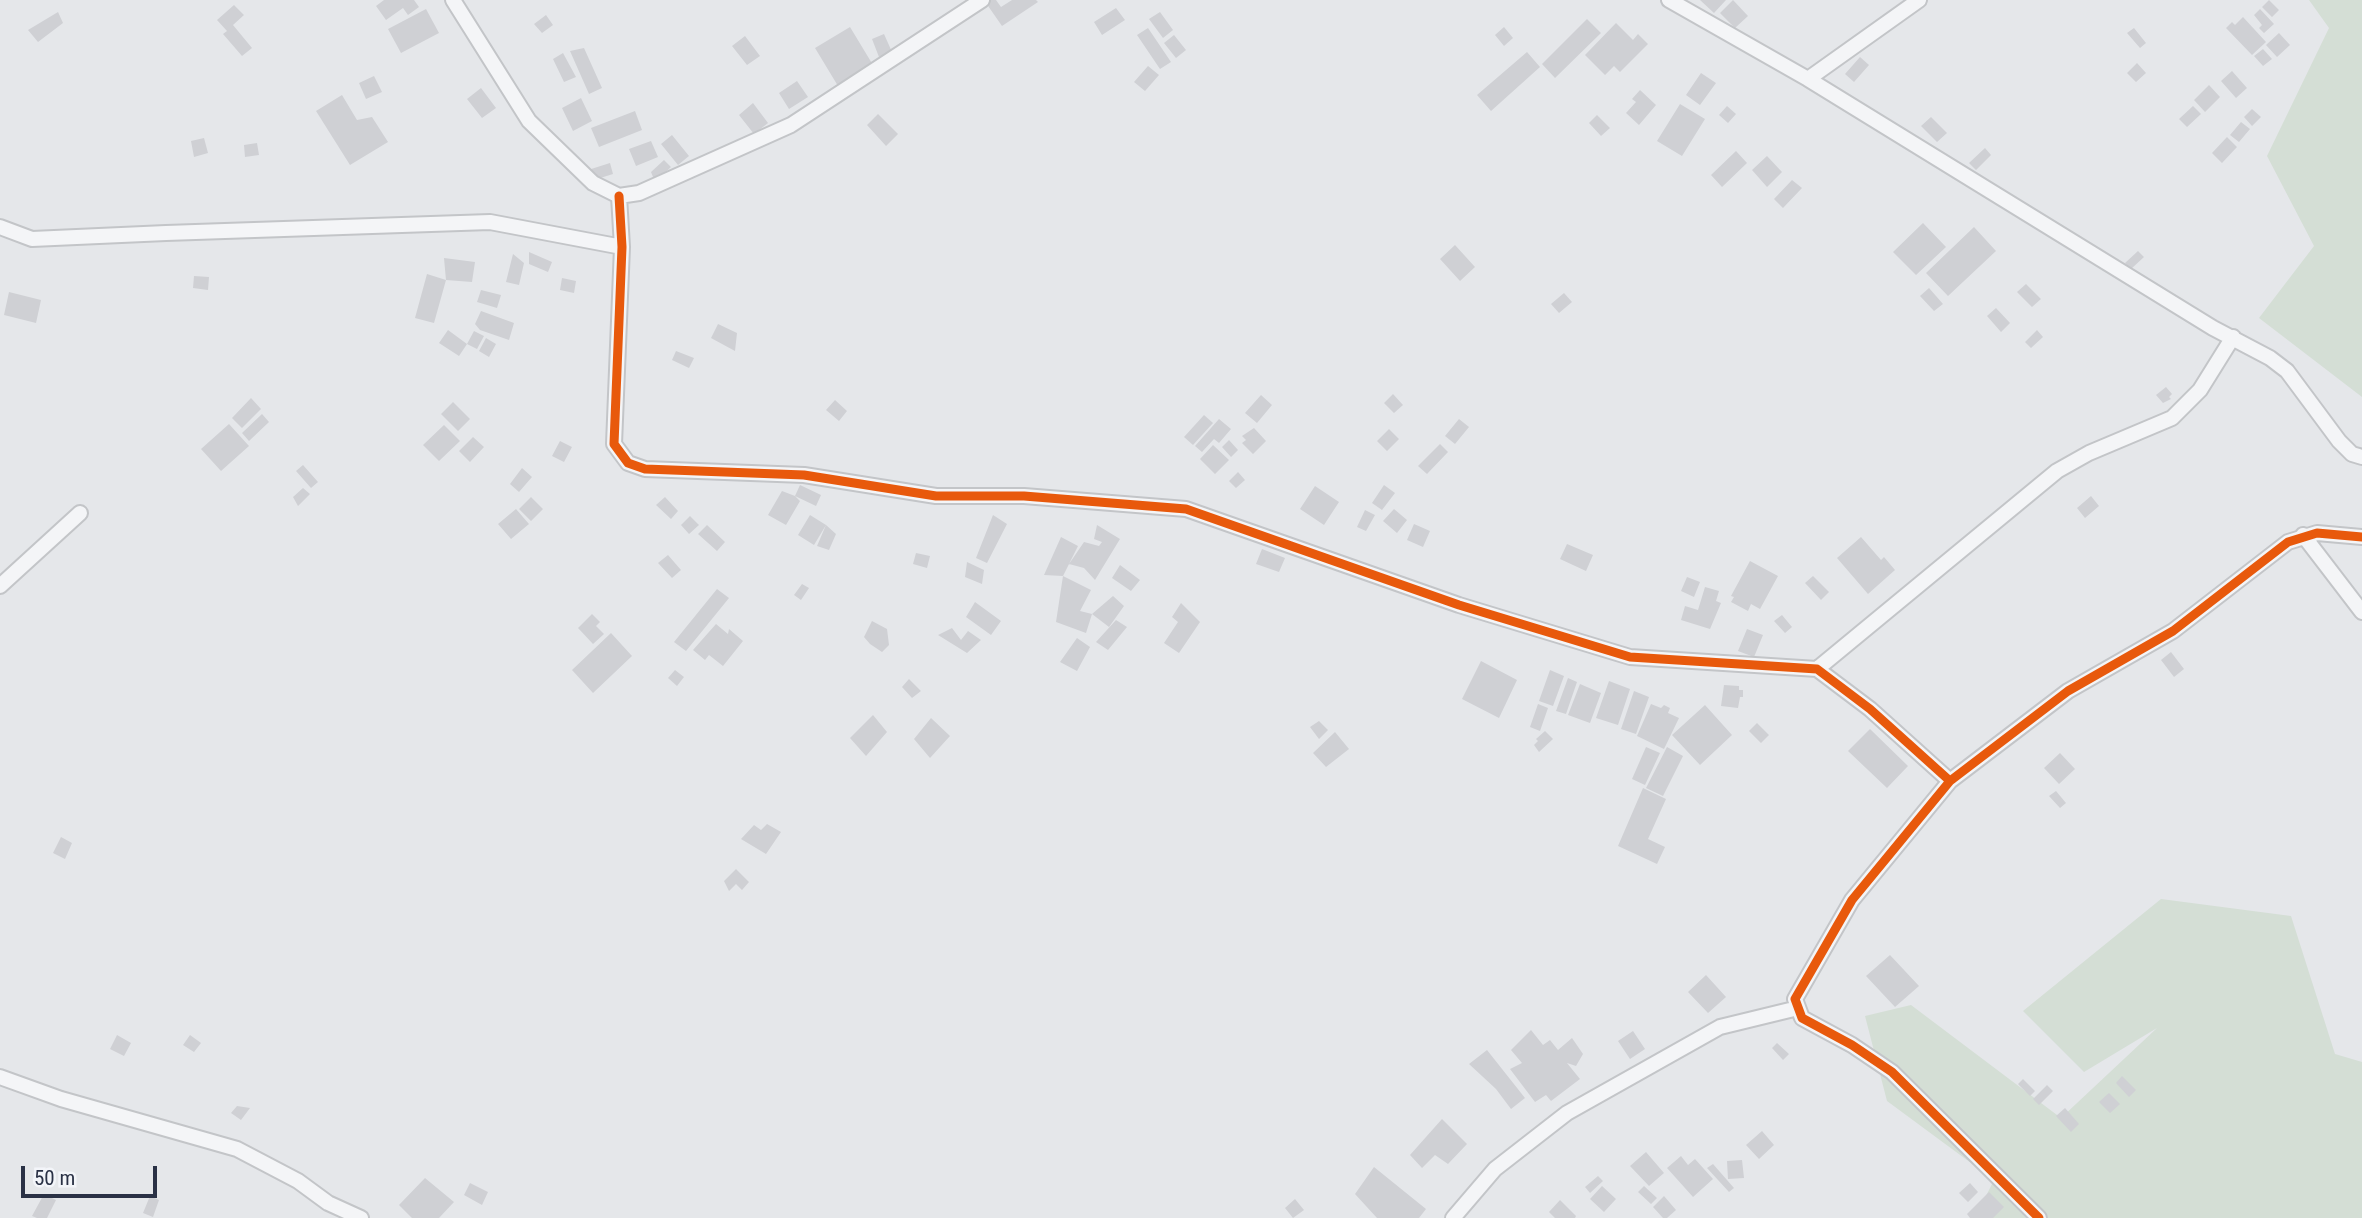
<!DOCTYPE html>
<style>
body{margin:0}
#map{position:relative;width:2362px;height:1218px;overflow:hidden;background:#e5e7ea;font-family:"Roboto Condensed",sans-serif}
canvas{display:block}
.scale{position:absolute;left:21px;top:1166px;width:136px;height:32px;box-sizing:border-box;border:4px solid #2a3145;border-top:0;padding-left:9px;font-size:21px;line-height:24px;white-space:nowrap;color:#2a3145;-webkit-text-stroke:5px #f3f5f9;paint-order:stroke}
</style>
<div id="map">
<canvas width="2362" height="1218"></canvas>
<div class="scale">50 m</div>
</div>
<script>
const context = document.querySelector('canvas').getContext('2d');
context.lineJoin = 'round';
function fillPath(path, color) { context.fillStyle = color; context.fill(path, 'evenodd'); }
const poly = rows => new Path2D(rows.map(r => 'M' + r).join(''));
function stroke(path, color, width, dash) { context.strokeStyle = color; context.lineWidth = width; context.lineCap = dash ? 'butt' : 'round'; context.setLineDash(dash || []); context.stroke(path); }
fillPath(poly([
 [2309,0,2362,0,2362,397,2259,318,2314,246,2267,156,2329,28],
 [2161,899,2291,916,2335,1054,2362,1062,2362,1218,1975,1218,1994,1180,1887,1101,1865,1016,1911,1005,2061,1118,2157,1028,2084,1072,2023,1011]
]), '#d4ded5');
fillPath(poly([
 [384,0,414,0,419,7,408,15,403,8,386,20,376,6],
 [990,0,996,0,1001,7,1012,0,1036,0,1038,2,1002,26,986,3],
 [1700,0,1726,0,1714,13],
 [1733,0,1748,16,1735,28,1720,13],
 [2269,0,2279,10,2272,17,2262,7],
 [234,5,244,15,233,25,252,48,242,56,223,34,227,31,217,20],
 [1116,8,1125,20,1102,35,1094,22],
 [426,9,439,33,401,53,388,29],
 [2260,9,2274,24,2264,33,2259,28,2262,25,2254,15],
 [58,12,63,23,38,42,28,30],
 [1160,12,1173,30,1163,38,1149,19],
 [546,15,553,25,542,33,534,24],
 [2243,17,2266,42,2252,55,2226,28,2232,22,2235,25],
 [1587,19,1601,33,1555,78,1542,64],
 [1616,23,1633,40,1638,34,1648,44,1620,72,1614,66,1605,75,1585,55],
 [850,27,873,65,838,86,815,48],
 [1504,27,1513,38,1504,46,1495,35],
 [1148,28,1171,62,1160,69,1137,35],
 [2134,28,2146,43,2140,48,2127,33],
 [2279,33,2290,45,2277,57,2266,45],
 [884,34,892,52,879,57,872,39],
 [1174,35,1186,50,1176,58,1164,43],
 [745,36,760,56,747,65,732,46],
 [584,48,602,88,589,94,570,51],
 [2263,49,2272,59,2263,66,2254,56],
 [1527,52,1540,67,1491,111,1477,95],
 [563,53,576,77,564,82,553,59],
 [1860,57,1869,65,1854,82,1845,74],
 [2137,63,2146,73,2136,82,2127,73],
 [1148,66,1159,75,1145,91,1134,82],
 [2232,71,2247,88,2236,98,2221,81],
 [1701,73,1716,83,1700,105,1686,95],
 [374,76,382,92,366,99,359,83],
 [797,81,808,97,789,109,779,93],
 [2209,85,2220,97,2205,112,2194,100],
 [481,88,496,108,482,118,467,99],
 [1640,90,1656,105,1639,125,1626,113,1636,102,1632,99],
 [342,95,357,120,372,117,388,142,350,165,316,111],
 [581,98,592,121,573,131,562,108],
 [753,103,768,123,754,134,739,115],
 [1680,104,1705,119,1682,156,1657,141],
 [1727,106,1736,114,1728,123,1719,115],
 [2193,106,2201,114,2187,127,2179,119],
 [2252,109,2261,117,2252,126,2244,117],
 [635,111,642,130,599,147,591,128],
 [878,114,898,134,886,146,867,125],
 [1597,115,1610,128,1601,136,1589,123],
 [1931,117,1947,133,1937,142,1921,126],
 [2241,122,2250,129,2239,142,2230,135],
 [672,135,689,156,678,165,661,144],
 [2227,137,2237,147,2222,163,2212,153],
 [204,138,208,153,194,157,191,141],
 [651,141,658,157,636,166,629,149],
 [257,143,259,155,245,157,244,145],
 [1985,148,1991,155,1976,170,1969,163],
 [1736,151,1747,163,1722,187,1711,175],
 [1767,156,1782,172,1767,187,1752,170],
 [664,160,671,167,655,182,651,172],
 [610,163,613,174,597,179,588,170],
 [1792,180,1802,188,1783,208,1774,199],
 [1923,223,1946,247,1916,275,1893,252],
 [1974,227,1996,251,1948,296,1926,273],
 [1455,245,1475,267,1460,281,1440,259],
 [2138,251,2144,257,2131,269,2125,263],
 [529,252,552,262,548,272,529,264],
 [513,254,524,263,519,285,506,282],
 [444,258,475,262,472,282,446,280],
 [427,274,446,280,434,323,415,318],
 [194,276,209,277,208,290,193,288],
 [562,278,576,281,574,293,560,290],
 [2026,284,2041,299,2032,307,2017,292],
 [1929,288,1943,304,1934,311,1920,296],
 [481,290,501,295,497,308,477,302],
 [9,292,41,300,36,323,4,315],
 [1564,293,1572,302,1559,313,1551,304],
 [1996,308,2010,323,2001,332,1987,316],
 [481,311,514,323,509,340,480,330,475,324],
 [718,324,737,333,735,351,711,338],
 [448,330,467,344,474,331,484,336,477,349,467,344,459,356,439,343],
 [2037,330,2043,337,2031,348,2025,342],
 [486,338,496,344,489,357,479,351],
 [676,351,694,358,689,368,672,360],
 [2166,387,2172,394,2169,397,2171,399,2163,403,2156,395],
 [1393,394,1403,405,1394,413,1384,403],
 [1261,395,1272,405,1257,423,1245,413],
 [251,398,261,409,242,428,232,418],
 [835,400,847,411,839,421,826,410],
 [453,402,470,419,458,431,441,414],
 [262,414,269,422,249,441,242,433],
 [1204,415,1213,423,1193,445,1184,437],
 [1219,419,1231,429,1219,443,1214,439,1202,452,1195,446],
 [1459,419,1469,427,1455,444,1445,436],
 [229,424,249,446,221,471,201,449],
 [444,425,460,441,439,461,423,445],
 [1254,428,1266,441,1253,454,1242,443,1246,440,1242,436],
 [1389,429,1399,439,1387,451,1377,441],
 [473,437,484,447,470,462,459,451],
 [1229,440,1238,450,1231,457,1222,447],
 [560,441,572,447,564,462,552,456],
 [1440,444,1448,452,1427,474,1418,466],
 [1213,445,1229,460,1215,474,1200,459],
 [303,465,318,482,311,488,296,471],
 [522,468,532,477,519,492,510,484],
 [1238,472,1245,480,1236,488,1229,481],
 [800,485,821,495,816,506,795,496,800,501,786,525,768,515,782,491,795,496],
 [1384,485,1395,493,1382,510,1372,503],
 [1315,486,1339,502,1324,525,1300,509],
 [303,488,310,494,298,506,293,497],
 [2091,496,2099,506,2085,518,2077,508],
 [531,497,543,509,531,521,519,509],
 [665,497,678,511,671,519,656,505],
 [516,509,529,524,511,539,498,524],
 [1394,509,1407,520,1397,533,1383,521],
 [1365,510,1375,515,1366,531,1357,527],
 [810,515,826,525,814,545,798,535],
 [993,515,1007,524,987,563,976,558],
 [690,516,699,525,689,534,681,525],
 [1414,524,1430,531,1423,547,1407,540],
 [707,525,725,542,717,551,698,534],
 [826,525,836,534,829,550,817,546],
 [1097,525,1120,539,1095,580,1084,568,1069,564,1084,542,1099,546,1102,542,1094,539],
 [1061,537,1078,546,1063,576,1044,575],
 [1861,537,1881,560,1884,557,1895,570,1868,594,1837,558],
 [1567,544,1593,555,1586,571,1560,559],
 [1262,549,1285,558,1279,572,1256,564],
 [916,553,930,556,927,568,913,564],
 [668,555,681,570,672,578,658,563],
 [1750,561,1778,576,1760,609,1751,604,1748,611,1731,602,1734,597,1731,596],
 [967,562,984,570,982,584,965,577],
 [1120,565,1140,580,1131,591,1112,578],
 [1063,576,1091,590,1080,611,1092,614,1113,596,1124,606,1109,627,1092,614,1086,633,1056,622],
 [1813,576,1829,592,1821,600,1805,583],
 [1687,577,1700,582,1694,597,1681,591],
 [802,584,809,588,801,600,794,595],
 [1705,587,1719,591,1716,601,1721,603,1710,629,1681,620,1685,606,1698,610],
 [717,589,729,598,686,651,674,642],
 [975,602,1001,621,991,635,966,617],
 [1181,603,1200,622,1179,653,1164,643,1178,622,1172,617],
 [592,614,600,622,596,626,604,634,593,644,578,628],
 [1782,615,1792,627,1785,633,1774,621],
 [1116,620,1127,627,1108,650,1096,642],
 [872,621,887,629,889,645,882,652,870,644,864,637],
 [716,624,728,634,729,629,743,641,723,666,709,655,705,660,693,650],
 [952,628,961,640,968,631,981,640,967,653,938,635],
 [1747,629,1763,635,1754,657,1738,651],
 [611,633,632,656,593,693,572,670],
 [1077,638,1090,647,1077,671,1060,662],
 [2171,652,2184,669,2174,677,2161,660],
 [1481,661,1517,680,1499,718,1462,699],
 [675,670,684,677,677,686,668,678],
 [1550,670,1564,676,1553,706,1539,701],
 [1568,678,1577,682,1566,714,1556,711],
 [909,679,921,691,912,698,902,687],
 [1609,681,1630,689,1618,725,1596,718],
 [1580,684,1601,693,1590,723,1568,715],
 [1724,685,1739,686,1739,690,1743,690,1743,697,1740,697,1738,708,1721,706],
 [1634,691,1649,697,1636,734,1621,729],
 [1538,704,1548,708,1540,731,1530,727],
 [1651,704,1661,708,1664,705,1670,708,1668,713,1679,718,1664,749,1637,736],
 [1705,705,1732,735,1700,765,1672,735],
 [873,715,887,732,866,756,850,738],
 [931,718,950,736,930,758,914,739],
 [1319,721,1328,730,1319,739,1310,727],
 [1757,723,1769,735,1761,743,1749,731],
 [1870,729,1908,766,1887,788,1848,751],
 [1545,731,1553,739,1539,752,1534,745,1538,741,1536,739],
 [1335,732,1349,749,1326,767,1313,753],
 [1646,747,1660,753,1645,785,1632,779],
 [1667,747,1683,756,1663,796,1646,788],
 [2060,753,2075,769,2059,784,2044,768],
 [1643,788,1666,799,1648,839,1665,847,1657,864,1618,846],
 [2056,791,2066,803,2060,808,2049,796],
 [767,824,781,832,766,854,741,839,754,825,761,830],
 [61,837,72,843,65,859,53,853],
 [736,869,749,882,742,890,736,884,729,891,724,881],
 [1890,955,1919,986,1895,1007,1866,976],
 [1706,975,1726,997,1708,1013,1688,992],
 [1531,1030,1543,1045,1550,1040,1558,1050,1572,1038,1583,1054,1576,1066,1567,1063,1580,1079,1551,1101,1546,1095,1535,1102,1510,1069,1522,1063,1511,1050],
 [1633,1031,1645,1049,1630,1059,1618,1041],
 [117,1035,131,1043,124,1056,110,1049],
 [190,1035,201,1043,194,1052,183,1045],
 [1777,1043,1789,1054,1783,1060,1772,1048],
 [1487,1050,1525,1098,1511,1109,1496,1089,1469,1064],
 [2122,1076,2136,1090,2129,1097,2116,1083],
 [2023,1079,2035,1091,2030,1096,2018,1084],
 [2047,1085,2053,1091,2039,1105,2033,1099],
 [2109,1093,2120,1104,2110,1113,2099,1102],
 [237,1106,250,1108,241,1120,231,1113],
 [2065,1108,2079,1124,2071,1132,2056,1116],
 [1442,1119,1467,1144,1448,1164,1435,1155,1422,1168,1410,1155],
 [1762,1131,1774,1145,1759,1159,1746,1145],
 [1646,1152,1664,1173,1649,1186,1630,1166],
 [1681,1156,1688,1165,1695,1159,1713,1179,1693,1197,1667,1168],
 [1742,1160,1744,1178,1728,1179,1727,1161],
 [1713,1164,1734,1188,1729,1192,1707,1168],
 [1374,1167,1426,1209,1419,1218,1377,1218,1355,1194],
 [1598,1176,1603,1181,1590,1193,1585,1187],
 [425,1178,454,1202,439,1218,412,1218,399,1205],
 [470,1183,488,1192,482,1205,464,1195],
 [1970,1183,1978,1192,1968,1202,1959,1193],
 [1602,1186,1616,1199,1604,1212,1590,1199],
 [1644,1186,1657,1198,1651,1204,1638,1192],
 [1989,1192,2004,1207,1993,1218,1970,1218,1967,1214],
 [44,1194,56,1200,47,1218,37,1218,32,1216],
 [150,1196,159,1200,153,1217,143,1213],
 [1664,1196,1676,1210,1667,1218,1663,1218,1653,1207],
 [1295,1199,1304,1210,1293,1218,1285,1208],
 [1560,1200,1576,1216,1575,1218,1555,1218,1549,1212]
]), '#cfd0d4');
const minor = poly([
 [453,0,529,121,593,183,619,196,639,193,791,125,982,0],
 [1669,0,1808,79,2213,328,2270,358,2287,371,2339,441,2352,454,2362,457],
 [1808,79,1919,0],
 [619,196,622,247,614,444,628,463,645,469,804,475,936,496,1024,496,1186,509,1459,605,1630,657,1817,669,1870,709,1950,781],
 [0,227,32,239,166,233,490,222,622,247],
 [2303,535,2362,612],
 [0,586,80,513],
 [1817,669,2057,471,2089,453,2172,418,2200,390,2233,337],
 [0,1077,61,1099,237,1149,298,1181,328,1203,361,1218],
 [1453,1218,1495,1169,1567,1113,1720,1027,1798,1008],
 [2039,1218,1892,1072,1852,1045,1802,1018,1795,999,1852,900,1950,781,2068,691,2173,631,2288,542,2317,533,2362,537]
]);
stroke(minor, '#c3c5c8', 18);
stroke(minor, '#f4f5f7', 14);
stroke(poly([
 [619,196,622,247,614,444,628,463,645,469,804,475,936,496,1024,496,1186,509,1459,605,1630,657,1817,669,1870,709,1950,781],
 [2039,1218,1892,1072,1852,1045,1802,1018,1795,999,1852,900,1950,781,2068,691,2173,631,2288,542,2317,533,2362,537]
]), '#e8590c', 9);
</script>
